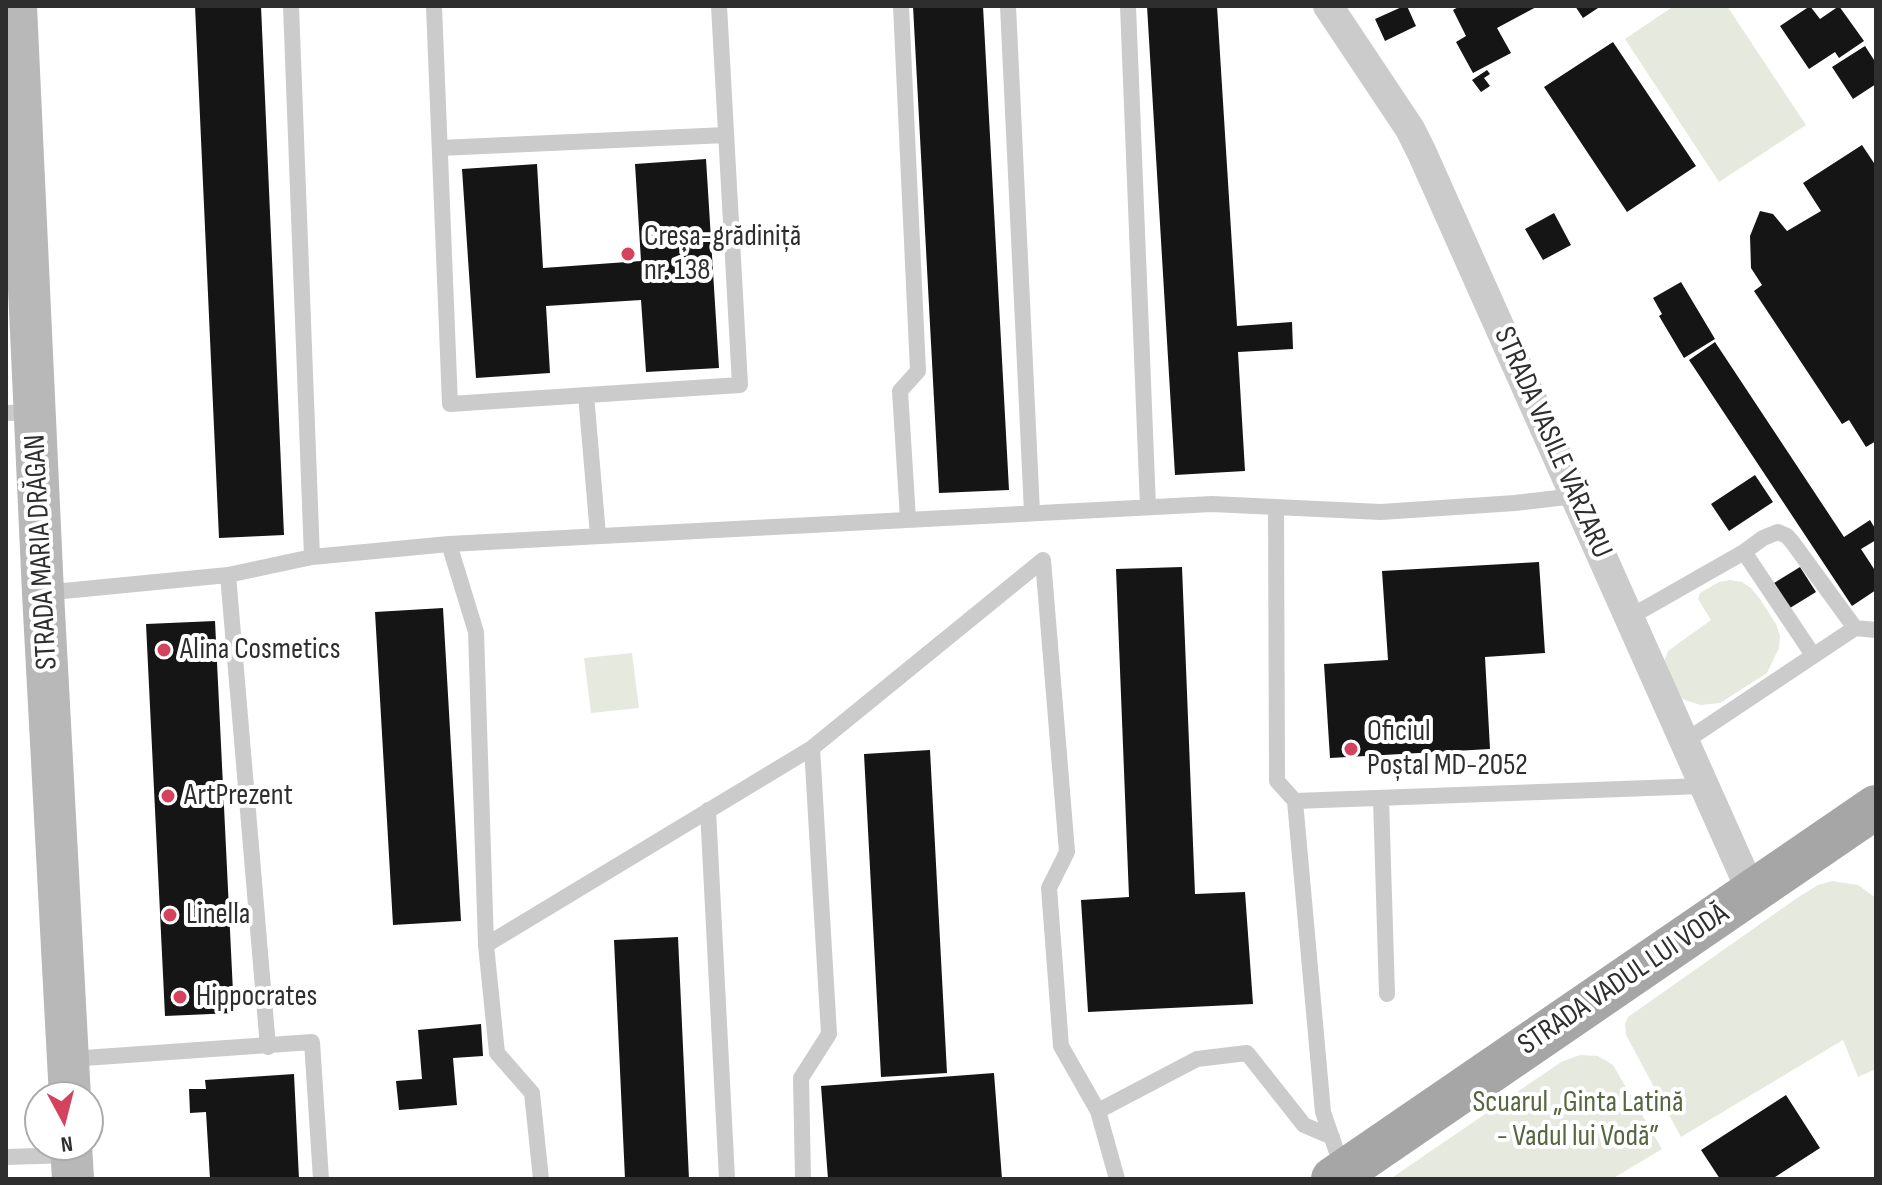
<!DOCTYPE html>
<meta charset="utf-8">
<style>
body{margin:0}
#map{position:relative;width:1882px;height:1185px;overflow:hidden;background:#fff;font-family:"Sofia Sans Condensed",sans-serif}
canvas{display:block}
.frame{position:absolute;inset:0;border:8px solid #2e2e2e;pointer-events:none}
.north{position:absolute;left:24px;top:1081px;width:80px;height:80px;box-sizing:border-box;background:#fff;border:2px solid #ababab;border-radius:50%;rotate:173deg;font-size:22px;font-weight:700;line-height:32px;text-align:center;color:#2e2e2e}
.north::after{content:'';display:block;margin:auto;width:28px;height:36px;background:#d4425d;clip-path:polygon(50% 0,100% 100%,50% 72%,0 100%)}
</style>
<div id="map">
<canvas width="1882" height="1185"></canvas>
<div class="frame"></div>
<div class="north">N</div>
</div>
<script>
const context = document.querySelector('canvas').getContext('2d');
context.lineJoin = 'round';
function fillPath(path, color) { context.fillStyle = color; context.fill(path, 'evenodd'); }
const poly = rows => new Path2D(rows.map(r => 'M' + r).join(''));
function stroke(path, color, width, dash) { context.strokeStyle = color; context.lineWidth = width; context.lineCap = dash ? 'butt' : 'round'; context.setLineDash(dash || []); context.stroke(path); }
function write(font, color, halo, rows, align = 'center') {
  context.font = font + ' "Sofia Sans Condensed",sans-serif'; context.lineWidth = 8; context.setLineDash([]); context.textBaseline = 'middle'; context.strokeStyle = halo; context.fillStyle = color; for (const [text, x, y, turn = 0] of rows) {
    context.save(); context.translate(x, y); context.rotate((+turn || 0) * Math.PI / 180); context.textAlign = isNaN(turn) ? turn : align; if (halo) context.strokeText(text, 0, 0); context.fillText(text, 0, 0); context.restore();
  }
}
fillPath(poly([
 [1674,6,1727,6,1806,125,1719,182,1625,39],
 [1730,580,1742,582,1751,588,1760,599,1776,624,1780,636,1779,648,1767,673,1720,703,1700,705,1680,698,1664,661,1668,651,1711,620,1698,599,1700,593,1719,582],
 [632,653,639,708,591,713,584,658],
 [1832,881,1858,885,1876,898,1876,1069,1858,1077,1843,1040,1681,1137,1626,1035,1625,1024,1628,1017,1797,898,1818,885],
 [1580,1055,1598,1056,1613,1065,1662,1149,1612,1179,1390,1179,1561,1062]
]), '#e6eade');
fillPath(poly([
 [195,6,261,6,284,535,219,538],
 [913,6,983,6,1009,490,939,493],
 [1147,6,1217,6,1237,326,1292,322,1293,349,1238,352,1245,471,1175,475],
 [1404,6,1407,6,1416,26,1385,41,1375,19],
 [1460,6,1538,6,1497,28,1511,53,1473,73,1456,42,1466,36,1453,10],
 [1575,6,1601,6,1583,18],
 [1810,6,1820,19,1839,6,1864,41,1839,58,1835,52,1809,69,1780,26],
 [1613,42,1696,166,1627,212,1544,87],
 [1865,46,1876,63,1876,84,1853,99,1832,67],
 [1487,70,1490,74,1484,78,1490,86,1481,92,1472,80],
 [1862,145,1876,166,1876,441,1866,447,1849,420,1842,424,1754,291,1762,285,1751,268,1750,236,1760,211,1773,214,1787,231,1821,211,1803,183],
 [706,159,719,368,646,372,641,300,546,306,550,373,476,378,462,169,537,164,543,268,641,261,635,164],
 [1554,213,1571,245,1543,260,1525,229],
 [1681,282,1715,339,1684,358,1659,316,1662,314,1653,298],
 [1715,342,1844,537,1870,520,1876,530,1876,540,1861,549,1876,572,1876,590,1852,606,1689,360],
 [1755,475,1773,502,1729,531,1711,504],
 [1539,562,1545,653,1485,657,1490,749,1330,758,1324,664,1388,660,1382,571],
 [1182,567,1195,894,1245,892,1253,1004,1088,1012,1081,900,1129,897,1116,569],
 [1800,567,1816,592,1790,608,1774,583],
 [443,608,461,921,393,925,375,612],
 [215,621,234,1013,165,1016,146,624],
 [930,750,947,1073,881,1077,864,754],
 [678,937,689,1179,625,1179,614,940],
 [481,1024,483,1056,453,1058,457,1105,399,1110,396,1081,422,1079,418,1030],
 [994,1073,1002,1179,828,1179,821,1086],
 [294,1074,299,1179,210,1179,206,1112,190,1113,189,1089,206,1089,205,1080],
 [1786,1095,1820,1148,1772,1179,1720,1179,1701,1150]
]), '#151515');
stroke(poly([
 [291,6,312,557],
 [434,6,450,404,740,385,719,6],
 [901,6,918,371,900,391,908,519],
 [1008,6,1032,512],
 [1128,6,1148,507],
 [440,148,726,135],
 [586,395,598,535],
 [6,413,33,412],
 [1276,508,1277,781,1295,801,1323,1112,1343,1170],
 [449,544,476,632,486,945,812,748,1043,560],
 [1744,552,1813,655],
 [1043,560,1067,852,1049,888,1061,1046,1098,1111,1117,1179],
 [228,575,268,1047],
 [43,593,228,575,312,557,449,544,1212,504,1381,512,1515,503,1575,496],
 [1630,617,1744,552,1763,538,1778,532,1787,536,1793,543,1855,628,1876,630],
 [1684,742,1855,628],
 [1381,799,1387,994],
 [1295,801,1703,786],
 [708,810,727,1179],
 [486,945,497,1053,532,1093,541,1179],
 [70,1059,312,1042,321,1179],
 [1098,1111,1197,1059,1247,1053,1304,1125,1332,1137],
 [6,1157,70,1155],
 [803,1179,801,1078,829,1034,812,748]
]), '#cbcbcb', 16);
stroke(poly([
 [1328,6,1410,129,1422,153,1752,893]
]), '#cbcbcb', 30);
stroke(poly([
 [16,6,43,593,70,1097],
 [71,1145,73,1179]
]), '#b8b8b8', 42);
stroke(poly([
 [1333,1179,1876,807]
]), '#a6a6a6', 44);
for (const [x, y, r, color] of [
 [628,254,8,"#d4425d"],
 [164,650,8,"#d4425d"],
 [1351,749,8,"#d4425d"],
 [168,796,8,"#d4425d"],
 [170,915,8,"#d4425d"],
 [180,997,8,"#d4425d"]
]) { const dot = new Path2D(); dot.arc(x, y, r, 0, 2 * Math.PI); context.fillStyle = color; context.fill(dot); stroke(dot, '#fff', 3); }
write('30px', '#2e2e2e', '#fff', [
 ["Creșa-grădiniță",644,237],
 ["nr. 138",644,271],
 ["Alina Cosmetics",180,650],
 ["Oficiul",1367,732],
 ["Poștal MD-2052",1367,766],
 ["ArtPrezent",184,796],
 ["Linella",186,915],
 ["Hippocrates",196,997]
], 'left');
write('30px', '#2e2e2e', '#fff', [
 ["STRADA VASILE VĂRZARU",1552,443,66],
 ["STRADA MARIA DRĂGAN",42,552,-93],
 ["STRADA VADUL LUI VODĂ",1624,980,-34]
]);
write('30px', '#566640', '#fff', [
 ["Scuarul „Ginta Latină",1578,1103],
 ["- Vadul lui Vodă”",1578,1137]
]);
</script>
